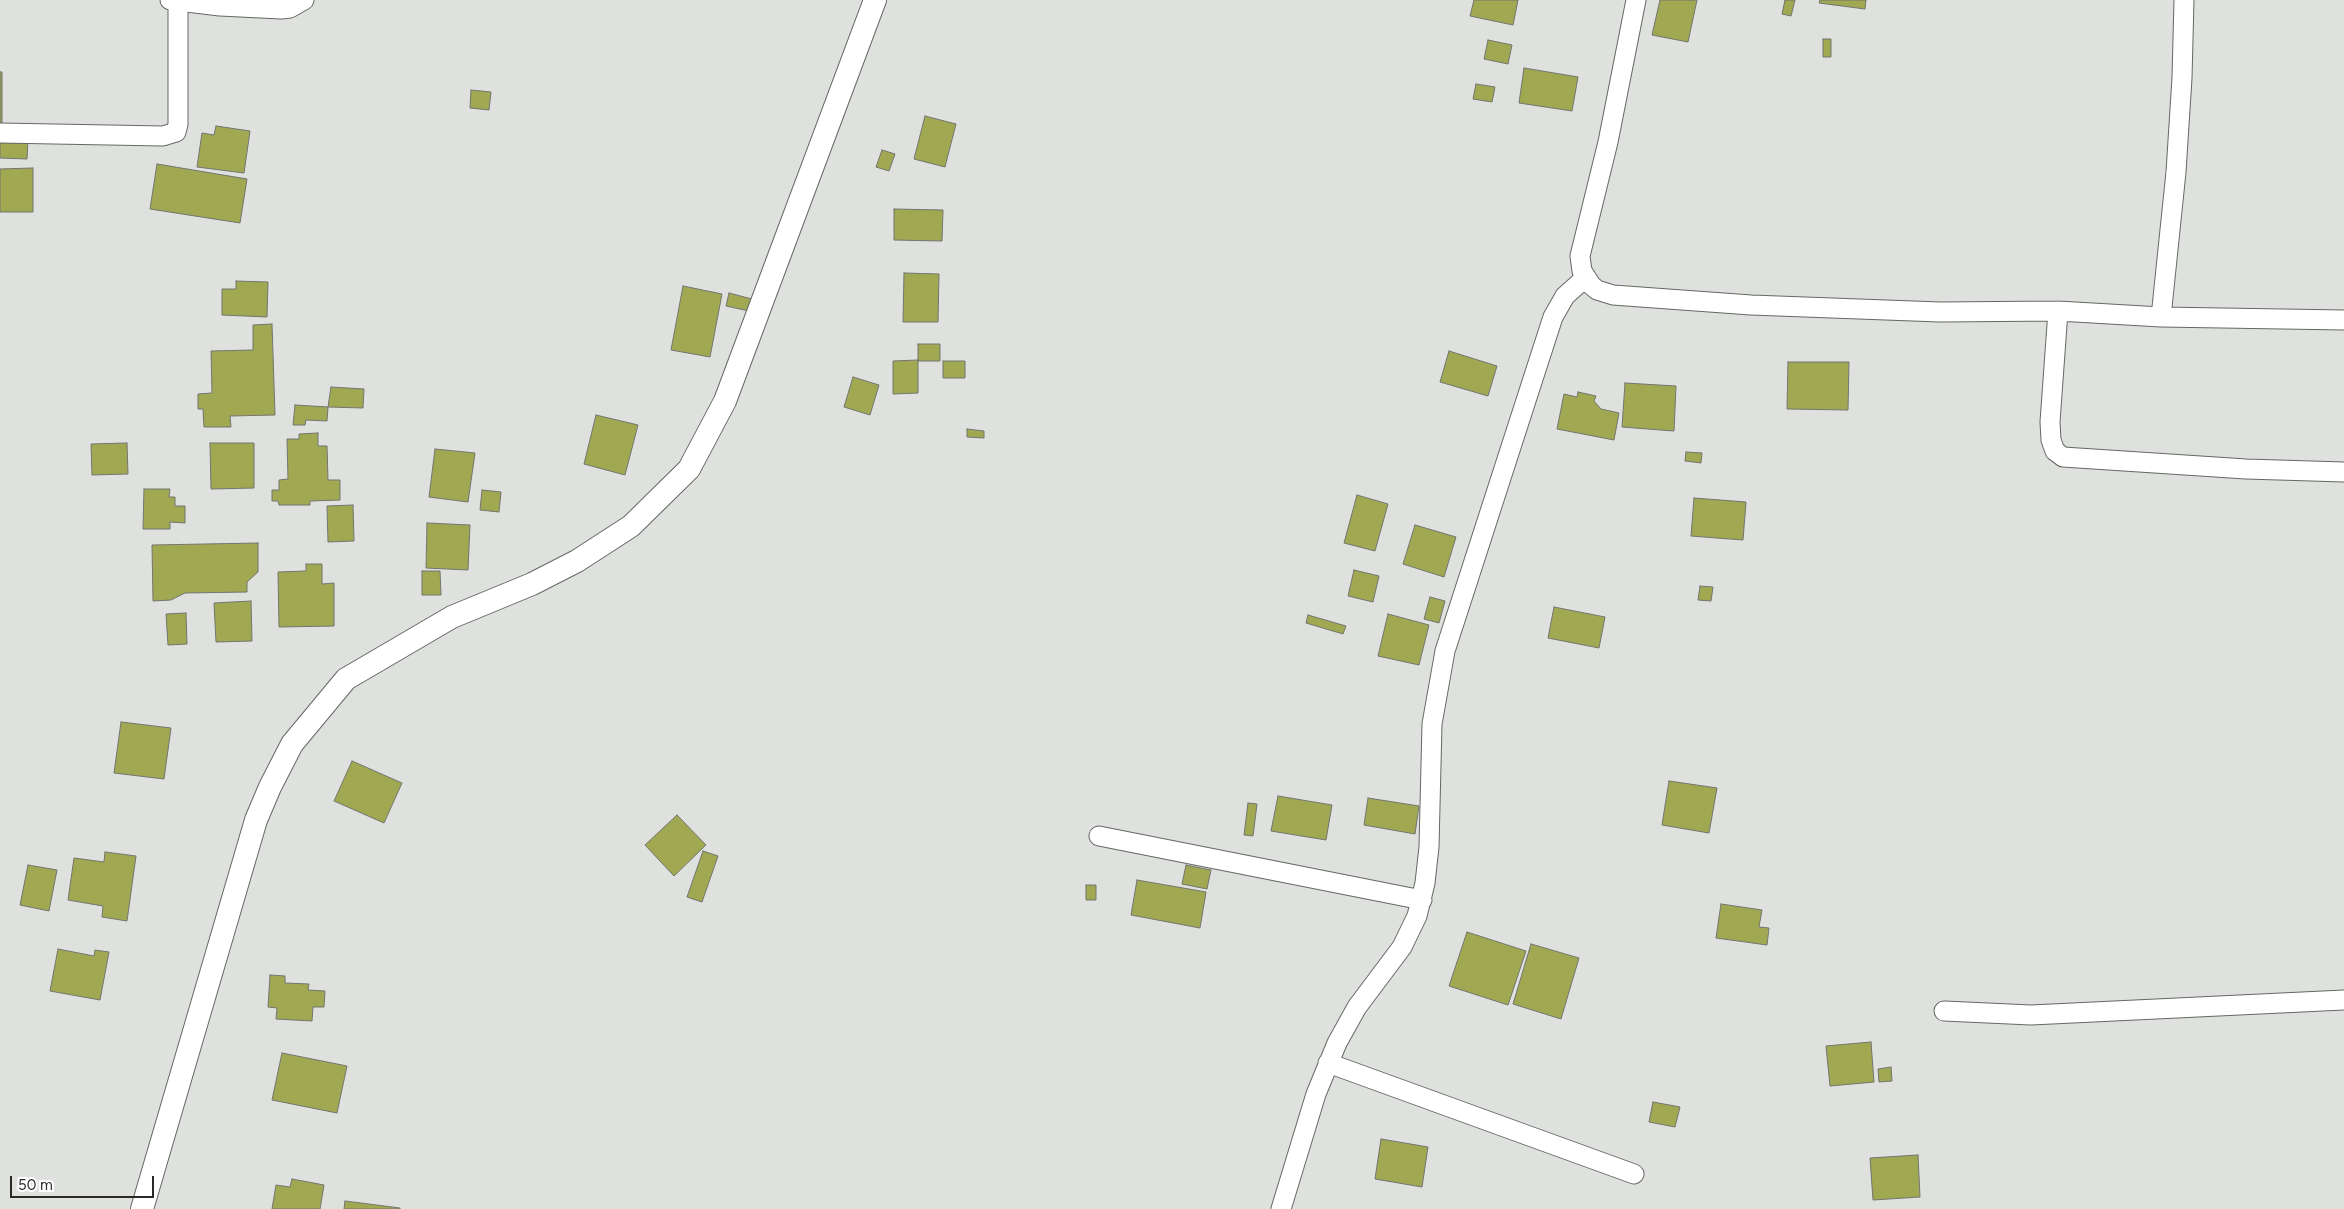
<!DOCTYPE html>
<style>
body{margin:0}
#map{position:relative;width:2344px;height:1209px;overflow:hidden;background:#dee1dd;font-family:Figtree,sans-serif}
canvas{display:block}
.scale{position:absolute;left:10px;top:1176px;width:144px;height:22px;box-sizing:border-box;border:2px solid #292a28;border-top:0;padding-left:6px;font-size:15px;line-height:18px;white-space:nowrap;color:#292a28;-webkit-text-stroke:4px #fff;paint-order:stroke}
</style>
<div id="map">
<canvas width="2344" height="1209"></canvas>
<div class="scale">50 m</div>
</div>
<script>
const context = document.querySelector('canvas').getContext('2d');
context.lineJoin = 'round';
function fillPath(path, color) { context.fillStyle = color; context.fill(path, 'evenodd'); }
const poly = rows => new Path2D(rows.map(r => 'M' + r).join(''));
function stroke(path, color, width, dash) { context.strokeStyle = color; context.lineWidth = width; context.lineCap = dash ? 'butt' : 'round'; context.setLineDash(dash || []); context.stroke(path); }
const building = poly([
 [1474,0,1518,0,1513,25,1470,16,1474,0],
 [1660,0,1697,0,1688,42,1652,35,1660,0],
 [1785,0,1795,0,1791,16,1782,14,1785,0],
 [1820,0,1866,0,1865,9,1819,3,1820,0],
 [1823,39,1831,39,1831,57,1823,57,1823,39],
 [1488,40,1512,45,1508,64,1484,59,1488,40],
 [1524,68,1578,77,1572,111,1519,103,1524,68],
 [0,72,2,72,2,125,0,125,0,72],
 [1476,84,1495,87,1492,102,1473,99,1476,84],
 [471,90,491,92,489,110,470,108,471,90],
 [925,116,956,124,945,167,914,159,925,116],
 [216,126,250,131,244,173,197,167,202,133,214,135,216,126],
 [0,138,28,139,27,159,0,158,0,138],
 [882,150,895,154,889,171,876,167,882,150],
 [157,164,247,179,240,223,150,209,157,164],
 [33,168,33,212,0,212,0,169,33,168],
 [894,209,943,210,942,241,894,240,894,209],
 [904,273,939,274,938,322,903,322,904,273],
 [236,281,268,282,267,317,222,315,222,289,236,289,236,281],
 [683,286,722,294,710,357,671,350,683,286],
 [729,293,752,299,749,311,726,306,729,293],
 [272,324,275,415,230,416,231,427,204,427,203,409,198,409,198,394,212,393,211,351,253,350,253,325,272,324],
 [918,344,940,344,940,361,918,361,918,344],
 [1449,351,1497,366,1488,396,1440,382,1449,351],
 [918,360,918,393,893,394,893,361,918,360],
 [943,361,965,361,965,378,943,378,943,361],
 [1788,362,1849,362,1848,410,1787,409,1788,362],
 [853,377,879,385,870,415,844,407,853,377],
 [1625,383,1676,386,1674,431,1622,427,1625,383],
 [331,387,364,389,363,408,328,407,331,387],
 [1578,392,1596,396,1594,401,1601,409,1619,413,1614,440,1557,429,1564,394,1577,397,1578,392],
 [295,405,328,407,327,421,306,420,305,425,293,425,295,405],
 [596,415,638,425,625,475,584,464,596,415],
 [967,429,984,431,984,438,967,437,967,429],
 [318,433,318,446,327,446,328,480,340,480,340,500,310,501,310,505,279,505,278,501,272,501,272,490,279,490,279,480,288,479,287,439,299,439,299,434,318,433],
 [127,443,128,474,92,475,91,444,127,443],
 [210,443,254,443,254,488,211,489,210,443],
 [435,449,475,453,468,502,429,497,435,449],
 [1686,452,1702,453,1701,463,1685,461,1686,452],
 [144,489,170,489,169,497,175,497,175,506,185,506,185,523,170,522,170,529,143,529,144,489],
 [482,490,501,492,499,512,480,510,482,490],
 [1357,495,1388,504,1375,551,1344,543,1357,495],
 [1694,498,1746,502,1743,540,1691,536,1694,498],
 [353,505,354,541,328,542,327,506,353,505],
 [427,523,470,525,468,570,426,568,427,523],
 [1415,525,1456,537,1444,577,1403,564,1415,525],
 [258,543,258,572,247,582,247,592,185,593,171,600,153,601,152,545,258,543],
 [306,564,322,564,322,584,334,583,334,626,279,627,278,572,306,571,306,564],
 [1354,570,1379,576,1373,602,1348,596,1354,570],
 [422,571,440,571,441,595,422,595,422,571],
 [1700,586,1713,587,1711,601,1698,600,1700,586],
 [1430,597,1445,601,1439,623,1424,619,1430,597],
 [251,601,252,641,216,642,214,603,251,601],
 [1554,607,1605,617,1599,648,1548,638,1554,607],
 [186,613,187,644,168,645,166,614,186,613],
 [1388,614,1429,625,1419,665,1378,656,1388,614],
 [1308,615,1346,626,1343,634,1306,623,1308,615],
 [121,722,171,728,164,779,114,773,121,722],
 [352,761,402,783,384,823,334,801,352,761],
 [1669,781,1717,788,1709,833,1662,825,1669,781],
 [1278,796,1332,805,1326,840,1271,831,1278,796],
 [1368,798,1419,806,1415,834,1364,825,1368,798],
 [1248,803,1257,804,1253,836,1244,835,1248,803],
 [677,815,706,845,674,876,645,845,677,815],
 [703,851,718,856,702,902,687,897,703,851],
 [105,852,136,856,127,921,102,917,103,906,68,900,74,858,104,862,105,852],
 [28,865,57,870,49,911,20,905,28,865],
 [1186,865,1211,870,1207,889,1182,884,1186,865],
 [1137,880,1206,892,1200,928,1131,915,1137,880],
 [1086,885,1096,885,1096,900,1086,900,1086,885],
 [1721,904,1762,910,1759,927,1769,928,1767,945,1716,938,1721,904],
 [1467,932,1526,951,1508,1005,1449,986,1467,932],
 [1531,944,1579,958,1561,1019,1513,1004,1531,944],
 [58,949,94,956,95,950,109,952,100,1000,50,991,58,949],
 [270,975,285,976,285,983,309,984,308,990,325,991,324,1007,313,1007,312,1021,276,1019,277,1008,268,1007,270,975],
 [1871,1042,1874,1082,1830,1086,1826,1046,1871,1042],
 [282,1053,347,1066,337,1113,272,1100,282,1053],
 [1891,1067,1892,1081,1879,1082,1878,1069,1891,1067],
 [1653,1102,1680,1107,1675,1127,1649,1122,1653,1102],
 [1381,1139,1428,1147,1422,1187,1375,1179,1381,1139],
 [1918,1155,1920,1197,1873,1200,1870,1158,1918,1155],
 [292,1179,324,1185,320,1209,272,1209,276,1185,290,1187,292,1179],
 [345,1201,400,1208,400,1209,344,1209,345,1201]
]);
fillPath(building, '#a0a952');
stroke(building, '#737470', 1);
const minor = poly([
 [170,0,220,6,281,9,290,8,304,0],
 [1636,0,1608,142,1580,256,1582,271,1591,285,1597,290,1613,295,1751,305,1940,312,2058,311,2161,317,2344,320],
 [0,133,163,136,176,132,178,124,178,1],
 [2058,311,2050,422,2051,440,2055,451,2063,457,2246,469,2344,472],
 [2161,317,2176,172,2182,78,2184,0],
 [1099,836,1422,900],
 [1944,1011,2031,1015,2344,1000],
 [1328,1063,1634,1174],
 [1281,1209,1316,1094,1337,1043,1357,1007,1402,947,1417,916,1425,883,1429,847,1432,724,1445,651,1553,317,1565,296,1585,278]
]);
const tertiary = poly([
 [142,1209,256,820,270,787,292,744,346,679,452,617,532,584,577,561,631,526,689,469,725,401,875,0]
]);
stroke(minor, '#656864', 21);
stroke(tertiary, '#656864', 24);
stroke(minor, '#fff', 19);
stroke(tertiary, '#fff', 22);
</script>
